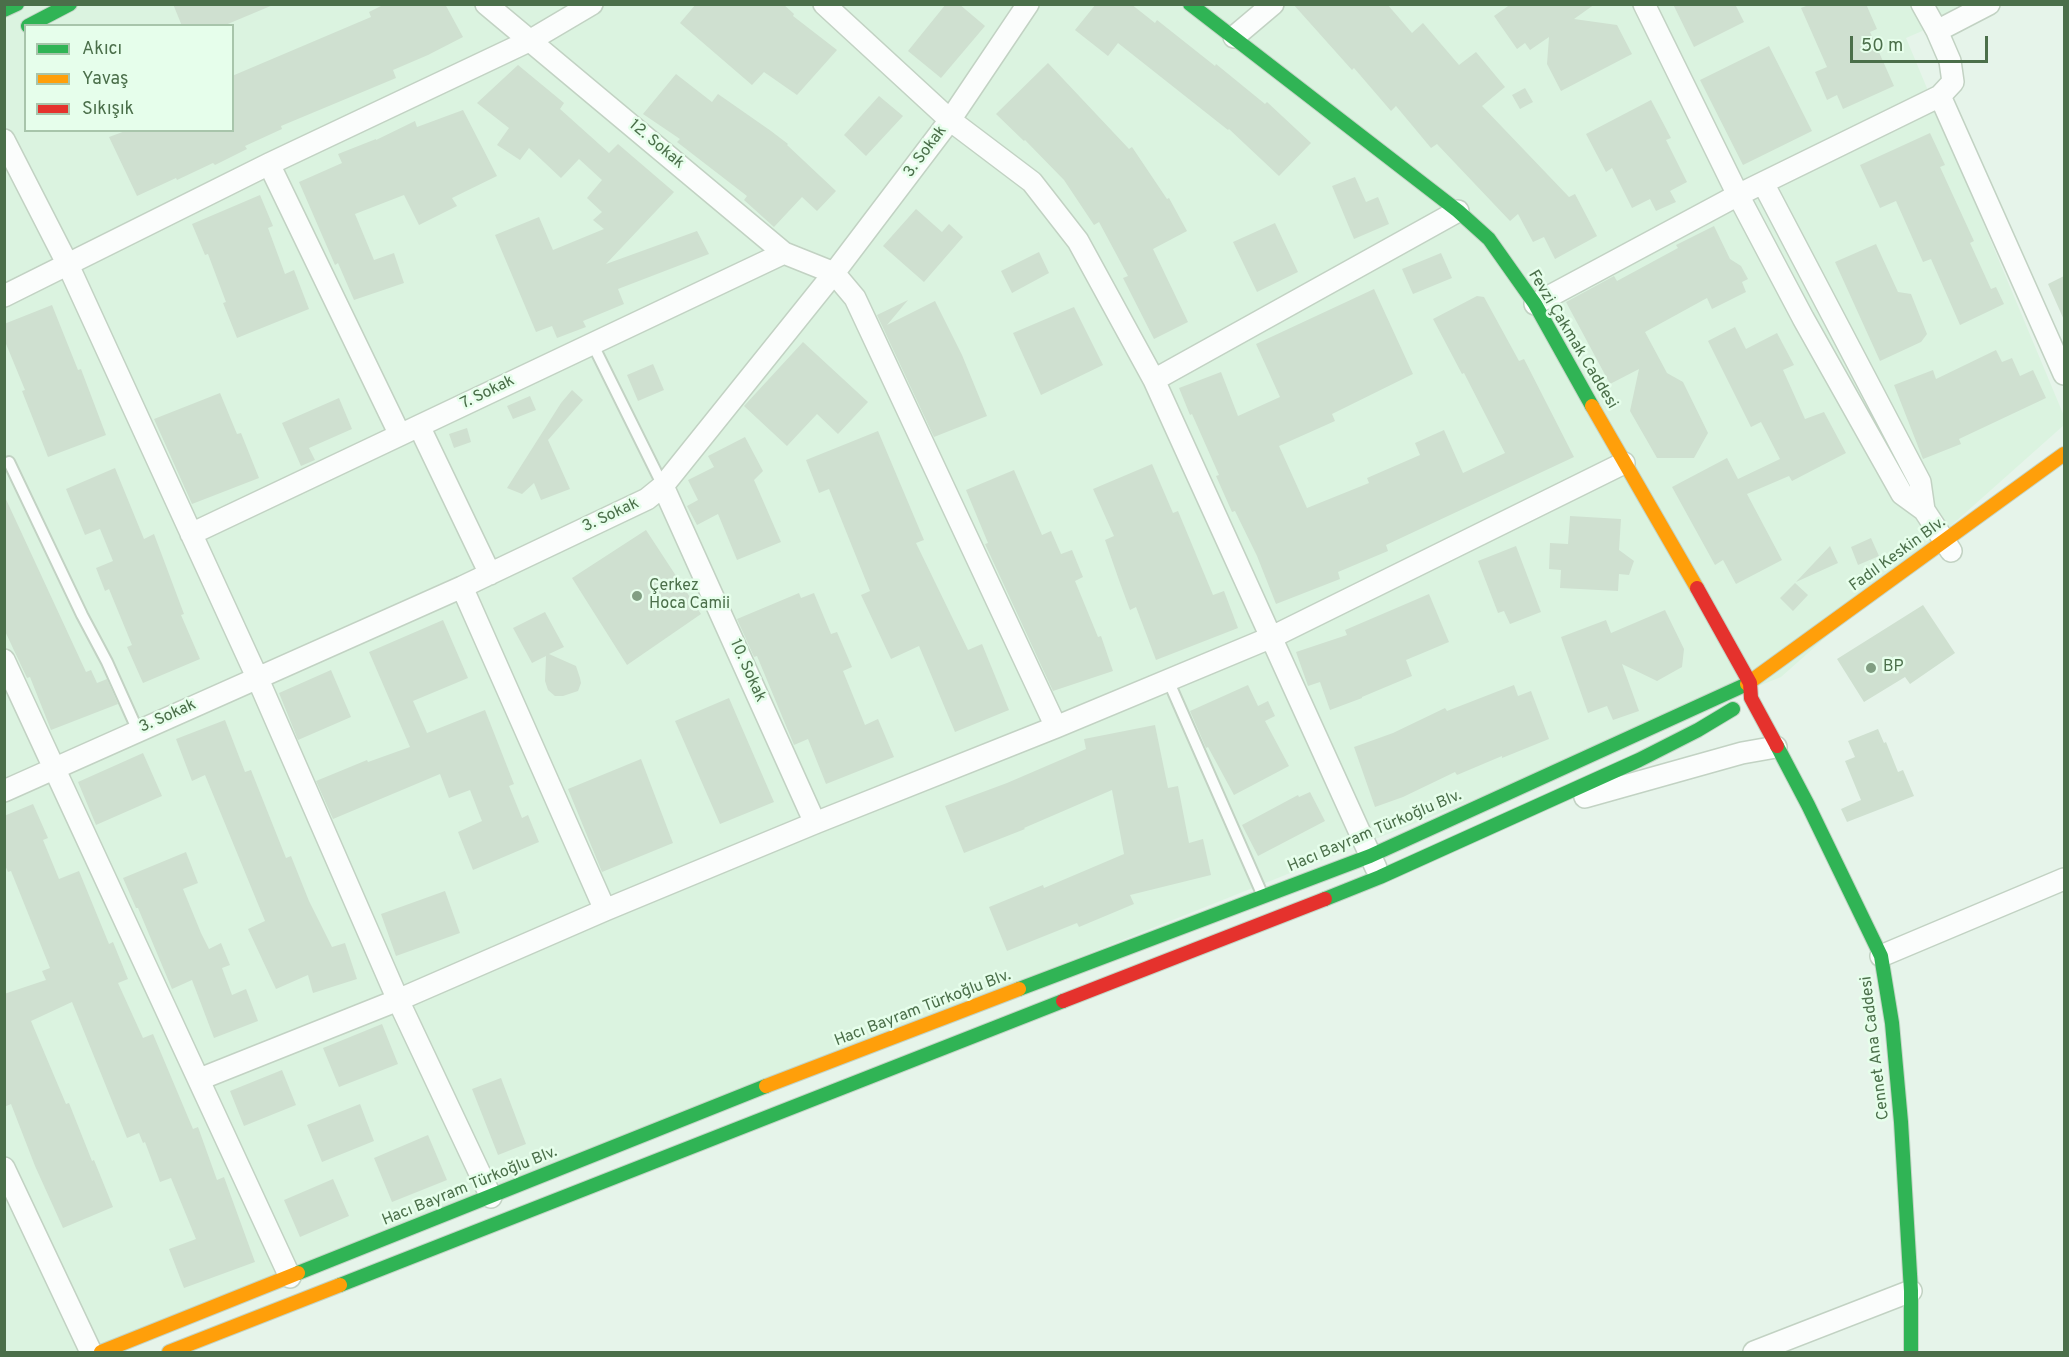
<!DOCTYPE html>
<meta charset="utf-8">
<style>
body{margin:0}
#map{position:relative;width:2069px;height:1357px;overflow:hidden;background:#e6f4ea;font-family:Overpass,sans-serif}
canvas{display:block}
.frame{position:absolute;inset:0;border:6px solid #4b6f4a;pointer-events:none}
.legend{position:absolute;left:24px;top:24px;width:210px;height:108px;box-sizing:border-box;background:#e6feeb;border:2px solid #a8c5ab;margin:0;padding:8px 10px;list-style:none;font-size:18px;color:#4b6f4a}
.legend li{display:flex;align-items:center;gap:12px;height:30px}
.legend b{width:30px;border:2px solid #a8c5ab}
.scale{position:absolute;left:1850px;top:36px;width:138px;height:27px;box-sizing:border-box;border:3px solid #4b6f4a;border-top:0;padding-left:8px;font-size:18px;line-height:21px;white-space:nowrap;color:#4b6f4a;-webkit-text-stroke:4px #e6feeb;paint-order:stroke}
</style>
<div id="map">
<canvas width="2069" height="1357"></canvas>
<div class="frame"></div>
<ul class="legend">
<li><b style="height:8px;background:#30b455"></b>Akıcı</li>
<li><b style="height:8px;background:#ff9f0a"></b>Yavaş</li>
<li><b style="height:8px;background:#e5322d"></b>Sıkışık</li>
</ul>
<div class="scale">50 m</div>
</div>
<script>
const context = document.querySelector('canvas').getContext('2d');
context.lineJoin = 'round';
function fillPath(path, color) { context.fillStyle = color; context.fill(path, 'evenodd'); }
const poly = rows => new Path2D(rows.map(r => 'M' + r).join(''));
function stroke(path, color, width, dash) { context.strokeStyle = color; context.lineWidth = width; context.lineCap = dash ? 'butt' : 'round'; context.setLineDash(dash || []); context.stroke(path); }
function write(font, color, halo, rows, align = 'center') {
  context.font = font + ' Overpass,sans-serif'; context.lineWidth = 5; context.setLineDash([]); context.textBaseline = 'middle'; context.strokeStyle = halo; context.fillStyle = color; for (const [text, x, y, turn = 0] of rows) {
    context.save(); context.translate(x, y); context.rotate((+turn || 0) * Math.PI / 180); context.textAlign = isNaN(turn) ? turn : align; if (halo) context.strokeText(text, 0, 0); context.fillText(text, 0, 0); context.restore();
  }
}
fillPath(poly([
 [5,5,1982,5,1906,38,2064,416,2064,425,1781,677,91,1352,5,1352],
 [26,26,232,26,232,130,26,130]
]), '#dbf3e0');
fillPath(poly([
 [173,4,273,4,273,5,223,26,182,26],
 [385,4,445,4,463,37,428,55,393,70,396,78,281,126,282,129,245,146,247,149,215,165,213,163,177,180,176,178,137,196,109,137,128,130,232,130,232,76,371,17,369,12],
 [696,4,783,4,794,14,793,16,837,50,797,95,764,72,752,85,680,23],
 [946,4,959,4,985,26,941,78,908,51],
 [1096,4,1131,4,1155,23,1157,20,1215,66,1216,64,1265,104,1267,102,1311,143,1279,176,1229,129,1228,130,1118,43,1108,56,1075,30],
 [1293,4,1387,4,1412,33,1423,23,1459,65,1476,52,1505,87,1482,106,1569,197,1575,194,1597,236,1555,259,1544,237,1533,242,1518,214,1510,221,1437,144,1431,148,1396,106,1391,111,1354,68,1352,70],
 [1511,4,1595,4,1574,19,1617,25,1632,54,1561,91,1547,64,1549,37,1530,50,1525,43,1517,49,1494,16],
 [1673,4,1735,4,1744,22,1694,47],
 [1811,4,1866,4,1877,29,1870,32,1894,86,1843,109,1837,95,1827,100,1815,72,1827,67,1801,8],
 [1769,46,1812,131,1743,165,1700,80],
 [1048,63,1129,149,1132,147,1167,199,1169,198,1187,231,1153,249,1188,322,1154,339,1123,278,1128,276,1099,222,1094,225,1064,180,1025,140,1024,141,996,114],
 [518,65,564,103,560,109,609,153,618,144,674,192,606,264,697,231,709,254,618,289,624,304,583,321,586,327,557,338,552,326,536,332,495,235,539,217,553,250,604,229,593,220,602,212,587,198,602,180,579,159,561,178,529,148,520,160,497,145,509,128,477,103],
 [676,74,712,102,718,94,771,131,788,144,787,145,836,191,817,211,802,197,774,227,744,200,747,196,677,142,680,139,643,114],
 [1525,88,1533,102,1520,109,1512,95],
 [879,96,903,116,866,156,844,135],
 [1651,100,1671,138,1666,140,1687,182,1670,191,1676,202,1656,211,1650,199,1632,208,1612,168,1606,172,1586,134],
 [463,110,497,176,452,198,457,206,419,225,404,195,355,214,374,260,394,253,404,283,354,300,338,263,335,265,299,182,342,163,338,154,376,139,376,140,415,121,417,127],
 [1930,133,1945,165,1940,167,1974,241,1970,243,1991,289,1996,287,2004,304,1960,325,1931,259,1923,262,1896,201,1880,208,1860,165],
 [1355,177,1366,202,1378,197,1389,224,1354,239,1332,186],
 [260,195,273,226,268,228,285,274,294,270,309,309,237,338,223,303,226,302,208,254,205,255,192,224],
 [916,209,942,232,949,224,963,237,924,282,883,246],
 [1275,223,1298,272,1257,292,1233,242],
 [1714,226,1730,259,1741,266,1748,279,1742,282,1746,292,1712,309,1707,298,1645,332,1667,373,1683,382,1708,433,1694,458,1657,458,1630,411,1639,369,1610,384,1566,302,1614,276,1617,281,1678,248,1676,245],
 [1876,244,1898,292,1911,294,1927,334,1921,342,1880,361,1835,262],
 [1039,252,1049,273,1012,293,1001,271],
 [1441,253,1452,278,1413,294,1402,269],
 [2064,276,2064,320,2048,284],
 [1374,289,1413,374,1332,414,1335,421,1279,446,1307,508,1369,483,1367,478,1420,455,1415,443,1444,430,1463,473,1505,453,1464,373,1462,374,1433,319,1477,296,1484,297,1519,361,1524,359,1574,457,1386,545,1388,551,1338,572,1340,579,1276,604,1257,556,1235,511,1232,512,1216,476,1219,475,1192,414,1190,415,1179,388,1221,372,1238,416,1280,397,1256,344],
 [908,300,887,325,935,301,962,355,987,416,934,437,877,315],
 [52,305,78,370,81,369,106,435,48,457,22,391,25,390,4,339,4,324],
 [1074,307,1103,365,1041,395,1013,333],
 [1735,327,1746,349,1777,333,1794,365,1783,370,1805,419,1824,412,1846,453,1792,481,1789,476,1747,494,1782,560,1736,584,1723,560,1715,565,1672,487,1727,458,1738,479,1780,459,1761,422,1751,427,1708,341],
 [803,342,868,402,838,434,817,414,787,446,744,406],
 [1996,350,2002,362,2012,358,2020,376,2033,370,2046,398,1959,439,1961,444,1923,459,1894,385,1933,370,1936,379],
 [653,364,664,390,638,401,627,375],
 [572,390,583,400,548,440,570,489,541,500,534,483,522,494,507,488,561,403],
 [220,393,237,434,241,433,259,478,192,504,154,419],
 [530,396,536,410,513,419,507,406],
 [339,398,352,429,309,448,315,460,301,466,282,423],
 [467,428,471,442,454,448,449,434],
 [878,431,924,540,916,543,968,650,982,644,1009,710,955,732,919,646,891,659,861,595,870,591,829,489,819,493,806,460],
 [745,437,763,471,754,480,781,542,737,560,718,514,697,525,687,506,698,500,688,480,714,467,708,456],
 [1152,464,1173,513,1178,511,1213,595,1224,591,1238,628,1156,660,1136,607,1130,610,1120,583,1105,540,1114,536,1093,489],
 [115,468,144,539,154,534,184,614,181,615,200,659,143,683,127,647,132,645,109,589,105,591,96,568,113,561,100,529,85,535,66,489],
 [1014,470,1042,535,1051,531,1061,554,1072,550,1083,577,1075,581,1098,637,1101,636,1113,671,1053,691,985,544,988,543,966,490],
 [4,495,86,672,91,670,97,683,107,679,118,704,51,730,30,677,27,678,4,629],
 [1570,516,1621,519,1619,550,1634,561,1629,575,1619,574,1618,591,1560,588,1561,570,1549,569,1550,543,1568,544],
 [646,530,701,614,627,665,572,578],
 [1871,538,1879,556,1858,565,1851,547],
 [1516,546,1541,612,1510,624,1504,611,1498,613,1478,561],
 [1830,546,1838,563,1796,582],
 [1795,583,1808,595,1793,611,1780,598],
 [799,593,801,598,814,593,831,634,837,632,852,667,843,671,865,725,878,719,894,757,826,784,808,739,794,745,757,656,754,657,737,619],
 [1429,594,1449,642,1406,660,1412,676,1362,697,1362,698,1330,710,1320,682,1308,686,1296,652,1347,635,1345,630],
 [1923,605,1955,653,1910,684,1905,677,1864,702,1837,659],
 [1665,610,1684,649,1682,667,1657,681,1622,664,1639,711,1613,720,1607,706,1588,713,1561,637,1606,620,1611,633],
 [545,612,564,647,549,654,576,666,580,678,581,683,578,691,563,696,555,696,548,690,545,681,546,656,532,663,513,628],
 [443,620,468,678,413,701,427,733,485,710,514,784,509,786,522,818,528,815,539,842,473,870,458,832,482,821,470,790,449,798,440,774,333,819,316,781,367,760,368,762,410,747,369,652],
 [331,670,351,717,298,740,279,693],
 [1248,685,1258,706,1268,701,1275,716,1265,721,1289,766,1234,795,1208,747,1206,748,1190,711],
 [1514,685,1518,696,1531,691,1549,739,1502,758,1502,756,1457,775,1455,772,1403,797,1375,807,1354,747,1393,733,1445,708,1447,711],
 [729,698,774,802,720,824,675,721],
 [225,720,245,772,251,770,286,858,291,856,309,901,332,947,345,943,357,979,313,993,308,975,276,989,248,929,265,921,205,775,192,781,176,739],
 [1155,725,1168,788,1178,786,1189,843,1203,839,1211,875,1130,895,1134,904,1079,927,1077,923,1007,951,989,907,1043,885,1044,888,1124,854,1112,790,1024,828,1025,829,964,853,945,806,1007,783,1086,749,1084,739],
 [1878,729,1884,743,1886,742,1898,772,1903,770,1914,796,1847,822,1841,809,1861,800,1845,761,1855,757,1848,741],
 [143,753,162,796,96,825,78,782],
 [641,759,673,843,602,872,568,789],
 [1310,792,1325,821,1258,856,1242,825,1298,795,1299,797],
 [33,804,48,838,43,840,59,879,79,871,109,944,113,942,128,979,118,983,143,1038,153,1034,193,1129,198,1127,217,1180,224,1177,255,1262,184,1288,169,1249,196,1239,171,1178,160,1182,145,1142,143,1143,139,1133,127,1138,72,1002,31,1021,66,1104,69,1103,92,1161,94,1160,113,1207,63,1228,35,1166,11,1104,4,1107,4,994,46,980,42,971,50,968,11,871,8,872,4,863,4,816],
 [186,852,198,883,183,889,201,933,209,949,221,943,230,965,222,968,232,995,246,989,258,1021,214,1038,192,980,172,989,138,908,136,908,123,878],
 [445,891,460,933,396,956,381,914],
 [382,1024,398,1064,339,1087,323,1048],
 [282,1070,296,1105,244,1126,230,1091],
 [501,1078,526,1144,498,1155,472,1089],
 [360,1104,374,1141,322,1162,307,1125],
 [428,1135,447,1180,392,1202,374,1158],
 [333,1179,349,1216,300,1237,284,1200]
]), '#cfe0d0');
const lane = poly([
 [592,343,663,486],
 [9,462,82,615,107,662,138,731],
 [1168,680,1263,896]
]);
const street = poly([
 [486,4,784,253,834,273,855,298,1056,727],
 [824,4,950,120,1032,182,1078,241,1154,380,1376,868],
 [1644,4,1738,195,1803,318,1902,494,1924,510,1951,551],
 [1937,31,1989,4],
 [1234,37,1273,4],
 [1940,96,2064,374],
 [4,140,68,265,257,677,398,1000,491,1197],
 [269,164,400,435],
 [1763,183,1920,482,1924,510],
 [4,296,269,164,531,40,592,4],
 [1535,304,1738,195,1940,96,1953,82,1950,61,1937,31,1922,4],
 [1154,380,1458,211],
 [419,426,490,574],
 [663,486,815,823],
 [191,534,784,253],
 [462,587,605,910],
 [4,660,290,1277],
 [4,791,462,587,647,499,663,486,834,273,950,120,1028,4],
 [1585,797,1742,753,1776,747],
 [1881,956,2064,879],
 [200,1079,398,1000,605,910,815,823,1056,727,1272,637,1624,463],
 [4,1168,91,1352],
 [1754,1352,1911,1291]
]);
const fast = poly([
 [1190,4,1458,211,1489,239,1535,304,1592,406],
 [4,10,17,4],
 [28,26,70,4],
 [1777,746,1808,805,1881,956,1892,1023,1901,1122,1911,1291,1911,1352],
 [1325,899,1380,877,1639,760,1698,730,1733,709],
 [1019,989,1370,856,1747,684],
 [298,1273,766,1086],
 [340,1285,1063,1001]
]);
const slow = poly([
 [1592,406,1697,588],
 [1747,684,2064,454],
 [766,1086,1019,989],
 [101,1352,298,1273],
 [169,1352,340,1285]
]);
const jam = poly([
 [1697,588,1750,683,1751,698,1777,746],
 [1063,1001,1325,899]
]);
stroke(lane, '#c2d2c3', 14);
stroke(street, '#c2d2c3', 24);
stroke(fast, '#c3d4c5', 16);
stroke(slow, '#c3d4c5', 16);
stroke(jam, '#c3d4c5', 16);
stroke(lane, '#fbfdfc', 10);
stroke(street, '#fbfdfc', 21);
stroke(fast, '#30b455', 14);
stroke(slow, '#ff9f0a', 14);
stroke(jam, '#e5322d', 14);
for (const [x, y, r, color] of [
 [637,596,6,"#819e82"],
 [1871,668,6,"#819e82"]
]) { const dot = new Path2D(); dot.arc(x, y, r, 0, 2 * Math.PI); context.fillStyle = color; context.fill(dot); stroke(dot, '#e6feeb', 2); }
write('16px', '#4b6f4a', '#e6feeb', [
 ["12. Sokak",656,145,40],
 ["3. Sokak",926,152,-53],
 ["Fevzi Çakmak Caddesi",1572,340,59],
 ["7. Sokak",488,393,-26],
 ["3. Sokak",611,516,-25],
 ["Fadıl Keskin Blv.",1898,555,-36],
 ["10. Sokak",747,671,66],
 ["3. Sokak",168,717,-24],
 ["Hacı Bayram Türkoğlu Blv.",1375,832,-23],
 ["Hacı Bayram Türkoğlu Blv.",923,1009,-21],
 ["Cennet Ana Caddesi",1876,1048,-97],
 ["Hacı Bayram Türkoğlu Blv.",470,1187,-22]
]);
write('16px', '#4b6f4a', '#e6feeb', [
 ["Çerkez",649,587],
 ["Hoca Camii",649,605],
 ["BP",1883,668]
], 'left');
</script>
